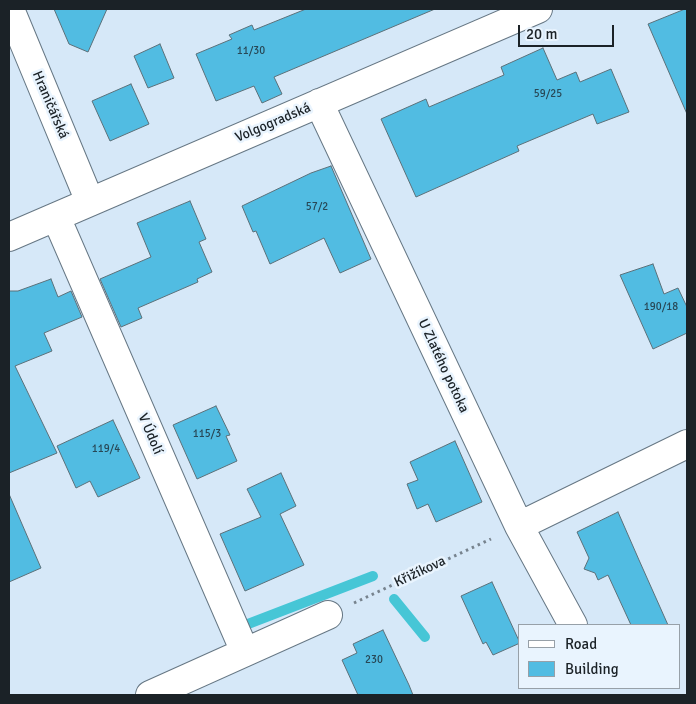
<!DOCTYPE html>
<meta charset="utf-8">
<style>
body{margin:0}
#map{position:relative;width:696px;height:704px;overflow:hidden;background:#d6e8f8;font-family:Signika,sans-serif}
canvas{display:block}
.frame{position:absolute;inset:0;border:10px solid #1b2227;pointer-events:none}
.legend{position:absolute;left:518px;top:624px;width:162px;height:65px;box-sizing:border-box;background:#e9f4fe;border:1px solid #97a0a8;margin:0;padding:6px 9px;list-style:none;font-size:15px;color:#1b2227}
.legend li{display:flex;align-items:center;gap:10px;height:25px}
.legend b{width:25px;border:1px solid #97a0a8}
.scale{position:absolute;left:518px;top:25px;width:96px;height:22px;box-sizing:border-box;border:2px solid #1b2227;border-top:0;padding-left:6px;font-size:15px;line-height:18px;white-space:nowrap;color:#1b2227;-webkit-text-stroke:4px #e9f4fe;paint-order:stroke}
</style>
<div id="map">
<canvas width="696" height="704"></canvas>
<div class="frame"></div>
<ul class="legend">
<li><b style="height:6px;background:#fff"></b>Road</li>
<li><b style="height:14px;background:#51bce2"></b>Building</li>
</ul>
<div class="scale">20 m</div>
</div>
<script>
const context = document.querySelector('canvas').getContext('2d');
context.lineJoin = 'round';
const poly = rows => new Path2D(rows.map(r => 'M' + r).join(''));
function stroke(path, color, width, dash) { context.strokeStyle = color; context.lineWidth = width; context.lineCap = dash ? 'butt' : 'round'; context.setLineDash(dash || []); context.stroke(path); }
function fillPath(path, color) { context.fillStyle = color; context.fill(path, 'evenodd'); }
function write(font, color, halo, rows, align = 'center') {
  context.font = font + ' Signika,sans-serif'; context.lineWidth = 5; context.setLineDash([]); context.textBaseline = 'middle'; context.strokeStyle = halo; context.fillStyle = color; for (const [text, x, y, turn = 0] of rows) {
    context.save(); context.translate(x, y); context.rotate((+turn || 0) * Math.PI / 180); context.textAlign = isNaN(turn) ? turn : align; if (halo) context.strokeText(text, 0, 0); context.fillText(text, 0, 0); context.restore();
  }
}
stroke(poly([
 [394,599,425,637],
 [248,624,373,576]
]), '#46c6d6', 10);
const building = poly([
 [54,9,107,9,88,52,69,44,54,9],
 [306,9,435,9,274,77,282,94,262,103,254,86,216,101,196,54,232,39,229,35,252,25,254,30,306,9],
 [685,9,687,9,687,114,648,24,685,9],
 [160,44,174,78,148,88,134,56,160,44],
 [543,48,557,80,576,72,580,82,611,69,629,112,597,124,593,114,517,146,519,151,416,197,381,119,426,99,429,107,504,75,501,67,543,48],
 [131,84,149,124,110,141,92,101,131,84],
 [331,166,371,259,340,273,324,238,270,264,256,231,253,232,242,206,311,173,331,166],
 [190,201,206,239,199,242,212,272,197,279,198,282,138,308,142,318,121,327,100,279,151,257,137,223,190,201],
 [653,264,664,294,678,288,687,307,687,333,653,349,620,275,653,264],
 [51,279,58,297,71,291,82,317,44,333,52,351,15,366,57,453,9,473,9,291,18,291,51,279],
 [216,406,230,435,226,436,237,461,197,479,173,425,216,406],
 [113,420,140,478,98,497,90,481,76,488,57,446,113,420],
 [455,441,482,502,436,522,428,504,417,509,407,484,418,480,410,462,455,441],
 [281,473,296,506,280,514,304,565,245,591,220,534,261,517,247,489,281,473],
 [9,494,41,568,9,582,9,494],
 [618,512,639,560,668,625,631,625,608,575,598,580,595,573,584,569,589,558,577,532,618,512],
 [492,582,520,643,493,655,486,642,483,644,461,596,492,582],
 [383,630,409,685,413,695,358,695,342,660,357,653,353,644,383,630]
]);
fillPath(building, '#51bce2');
stroke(building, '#5b7079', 1);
const minor = poly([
 [10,9,90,202],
 [319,103,519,526,573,625],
 [56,217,245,652],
 [9,237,538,9],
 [519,526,687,444],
 [150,695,328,615]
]);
stroke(minor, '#667784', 30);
stroke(poly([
 [354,603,491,539]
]), '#77838e', 3, [2.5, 4]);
stroke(minor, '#fff', 28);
write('11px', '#284856', null, [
 ["11/30",251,51],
 ["59/25",548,94],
 ["57/2",317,207],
 ["190/18",661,307],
 ["115/3",207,434],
 ["119/4",106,449],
 ["230",374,660]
]);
write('14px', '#1b2227', '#e9f4fe', [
 ["Hraničářská",50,105,67],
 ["Volgogradská",273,123,-23],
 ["U Zlatého potoka",443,366,65],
 ["V Údolí",150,434,67],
 ["Křižíkova",420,572,-25]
]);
</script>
